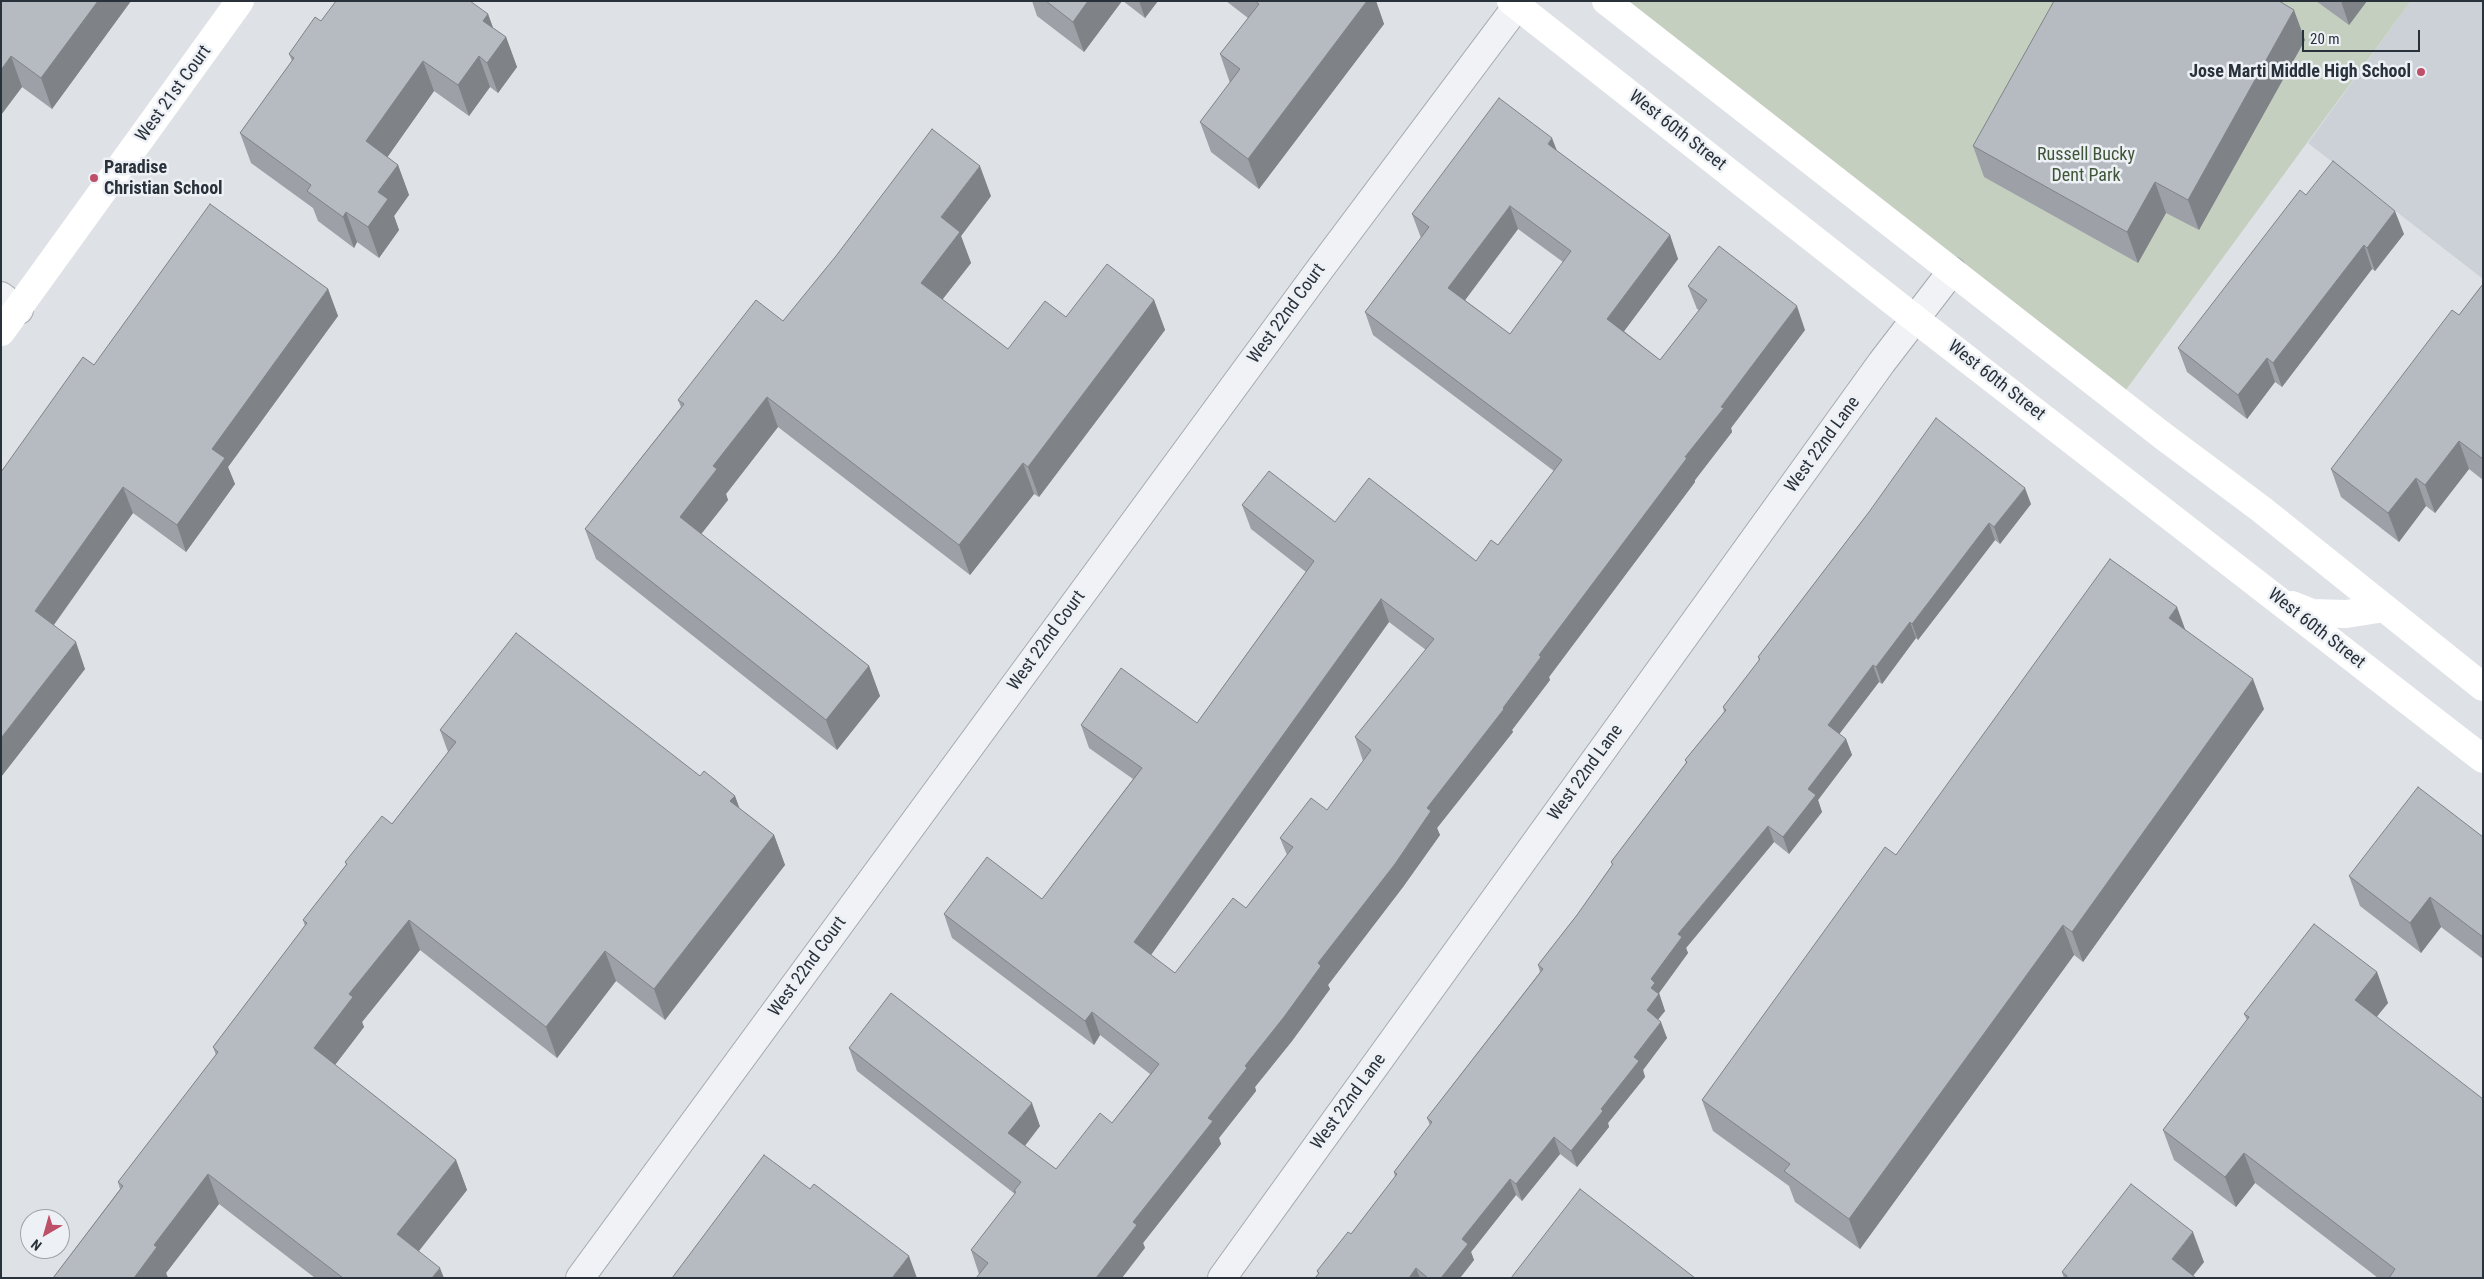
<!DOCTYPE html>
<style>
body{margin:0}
#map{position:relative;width:2484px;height:1279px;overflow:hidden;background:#dee2e6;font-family:"Roboto Condensed",sans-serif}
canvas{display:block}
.frame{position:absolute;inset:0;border:2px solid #29313b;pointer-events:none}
.north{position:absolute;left:20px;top:1209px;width:50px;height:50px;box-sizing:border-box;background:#edf0f4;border:1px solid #9fa4aa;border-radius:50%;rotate:218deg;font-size:14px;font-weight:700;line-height:20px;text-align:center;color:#29313b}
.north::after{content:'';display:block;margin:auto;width:18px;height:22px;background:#be4f68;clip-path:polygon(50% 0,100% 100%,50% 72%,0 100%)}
.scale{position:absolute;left:2302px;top:30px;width:118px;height:22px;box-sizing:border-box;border:2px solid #29313b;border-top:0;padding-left:6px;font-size:15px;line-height:18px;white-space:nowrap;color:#29313b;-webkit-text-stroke:4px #edf0f4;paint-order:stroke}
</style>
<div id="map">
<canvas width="2484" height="1279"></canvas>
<div class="frame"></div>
<div class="north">N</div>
<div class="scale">20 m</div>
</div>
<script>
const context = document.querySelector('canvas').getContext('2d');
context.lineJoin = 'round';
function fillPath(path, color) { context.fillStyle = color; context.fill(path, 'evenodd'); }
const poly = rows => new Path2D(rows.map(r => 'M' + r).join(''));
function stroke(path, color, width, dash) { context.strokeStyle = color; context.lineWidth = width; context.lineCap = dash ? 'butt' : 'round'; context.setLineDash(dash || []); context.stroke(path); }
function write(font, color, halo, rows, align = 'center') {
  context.font = font + ' "Roboto Condensed",sans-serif'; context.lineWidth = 5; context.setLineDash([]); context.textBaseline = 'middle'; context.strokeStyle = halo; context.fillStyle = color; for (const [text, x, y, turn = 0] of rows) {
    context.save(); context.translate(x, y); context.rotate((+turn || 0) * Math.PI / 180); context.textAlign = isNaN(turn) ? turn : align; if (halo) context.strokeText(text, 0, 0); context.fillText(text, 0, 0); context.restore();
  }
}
fillPath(poly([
 [2411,1,2483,1,2483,279,2308,143]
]), '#ccd1d7');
fillPath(poly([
 [1597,1,2411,1,2120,398]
]), '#c5cfc0');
const street = poly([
 [1,296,19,310],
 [580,1278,1320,269,1517,6],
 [1222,1278,1882,362,1952,271]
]);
stroke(street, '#a4a9af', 30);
stroke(street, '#f0f2f5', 28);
stroke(poly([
 [1511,1,1914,318,2483,759],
 [1606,1,2163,436,2261,509,2483,687],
 [1,332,240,1],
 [2292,605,2312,613,2346,614,2384,608]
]), '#fff', 28);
fillPath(poly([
 [1,1,131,1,52,109,22,87,1,115],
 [1032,1,1122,1,1084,52,1037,16],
 [1123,1,1158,1,1145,18],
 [1226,1,1376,1,1384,24,1259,189,1211,152,1200,122,1230,83,1220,54,1248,18],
 [2316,1,2367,1,2349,25],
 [488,14,493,28,506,37,517,67,498,93,490,87,469,116,434,91,387,157,398,165,409,195,394,216,399,230,379,258,357,242,354,248,318,221,313,208,251,163,240,133,292,61,289,54,321,21],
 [2305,40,2199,230,2166,213,2138,263,1984,177,1973,146],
 [1557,151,1670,235,1678,259,1624,331,1660,360,1699,310,1697,309,1688,286,1805,330,1731,428,1732,432,1695,480,1695,482,1549,677,1550,680,1512,730,1513,732,1437,828,1440,835,1403,887,1328,985,1330,989,1292,1041,1255,1087,1256,1091,1219,1138,1221,1144,1143,1243,1145,1248,979,1274,971,1250,1015,1194,857,1071,849,1048,1040,1126,1025,1146,1056,1169,1112,1123,1150,1074,1100,1035,1094,1045,952,938,944,914,1042,899,1133,779,1089,748,1081,725,1197,723,1306,572,1251,529,1242,505,1335,522,1476,561,1498,545,1554,471,1373,335,1365,312,1421,238,1412,214],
 [1518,229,1563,262,1510,334,1465,300],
 [1389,622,1426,650,1355,737,1363,761,1327,810,1280,838,1287,855,1246,908,1175,973,1151,955],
 [2306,195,2404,234,2375,271,2372,269,2282,387,2275,382,2247,419,2187,372,2178,348],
 [991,196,961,236,971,263,942,299,1008,349,1066,317,1154,300,1165,330,1039,497,1034,494,970,575,778,427,726,494,728,500,701,534,869,666,880,696,837,750,596,559,585,529,681,407,678,400,783,321],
 [2483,284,2483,480,2469,469,2435,513,2426,506,2399,542,2341,497,2331,469,2459,315],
 [328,289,338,316,228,467,235,484,186,552,133,513,54,625,85,669,1,777,94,365],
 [2031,504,2000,544,1995,540,1918,640,1916,638,1882,684,1879,682,1839,734,1846,739,1852,755,1818,800,1822,812,1789,854,1774,842,1686,948,1688,953,1659,993,1665,1011,1658,1019,1667,1038,1643,1070,1645,1077,1608,1123,1609,1127,1577,1167,1560,1154,1522,1201,1516,1195,1471,1252,1474,1260,1460,1278,1315,1278,1318,1274,1317,1271,1351,1234,1395,1177,1394,1172,1430,1125,1427,1118,1540,972,1538,965,1577,915,1612,865,1611,862,1686,763,1685,760,1724,712,1723,707,1759,661,1758,657,1869,512],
 [2186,630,2264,709,2083,962,2074,955,1860,1249,1795,1202,1789,1186,1713,1131,1702,1100,1896,855],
 [440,730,700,776,735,796,739,808,774,835,785,865,665,1020,616,981,557,1058,420,950,362,1022,364,1027,335,1065,456,1160,467,1190,418,1251,444,1278,315,1278,219,1204,166,1273,168,1278,53,1278,120,1189,118,1182,216,1055,213,1047,305,926,303,920,346,865,345,862,392,824,448,752],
 [2483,837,2483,959,2441,927,2421,953,2360,906,2349,876],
 [2377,972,2388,1003,2377,1016,2483,1278,2378,1278,2255,1183,2236,1207,2174,1160,2163,1130,2247,1020,2244,1014],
 [2204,1262,2193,1276,2196,1278,2064,1278,2062,1272]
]), '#9da1a7');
fillPath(poly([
 [98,1,131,1,52,109,41,78],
 [1088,1,1122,1,1084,52,1073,22],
 [1139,1,1158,1,1145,18],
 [1367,1,1376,1,1384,24,1259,189,1248,159],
 [2341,1,2367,1,2349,25],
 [2294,10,2305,40,2199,230,2188,200],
 [488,14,499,44,483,21],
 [506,37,517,67,498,93,487,63],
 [11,56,22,87,1,115,1,70],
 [479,56,490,87,469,116,458,85],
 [423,61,434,91,377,172,366,141],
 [1552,138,1561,161,1548,144],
 [398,165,409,195,394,216,399,230,379,258,368,227,378,192],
 [980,166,991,196,961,236,971,263,932,313,921,283,941,217],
 [2155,182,2166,213,2138,263,2127,232],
 [1510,206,1518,229,1457,311,1448,288],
 [2395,211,2404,234,2375,271,2367,248],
 [346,212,357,242,354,248,343,217],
 [1670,235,1678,259,1616,342,1607,319],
 [2364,245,2372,269,2282,387,2273,363],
 [328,289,338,316,228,467,235,484,186,552,177,525,212,449],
 [1154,300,1165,330,1039,497,1028,467],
 [1797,306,1805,330,1731,428,1732,432,1695,480,1695,482,1549,677,1550,680,1512,730,1513,732,1437,828,1440,835,1403,887,1328,985,1330,989,1292,1041,1255,1087,1256,1091,1219,1138,1221,1144,1143,1243,1145,1248,1122,1278,1096,1278,1133,1222,1318,963,1427,808,1503,708,1539,655,1685,457,1721,407],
 [2267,358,2275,382,2247,419,2238,395],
 [767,397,778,427,726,494,728,500,691,547,680,517,713,466],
 [2459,441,2469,469,2435,513,2425,485],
 [1023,463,1034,494,970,575,959,545],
 [2416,478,2426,506,2399,542,2388,513],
 [123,487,133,513,45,637,35,611],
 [2025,488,2031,504,2000,544,1994,527],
 [1989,523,1995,540,1918,640,1912,624],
 [1381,599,1389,622,1143,966,1134,942],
 [2177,607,2188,637,2169,618],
 [1910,622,1916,638,1882,684,1876,667],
 [76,642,85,669,1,777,1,738],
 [1873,665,1879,682,1834,741,1828,725],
 [869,666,880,696,837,750,826,720],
 [2253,679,2264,709,2083,962,2072,932],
 [1846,739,1852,755,1818,800,1822,812,1789,854,1783,837,1808,789],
 [735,796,746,826,730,801],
 [1768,826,1774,842,1686,948,1688,953,1659,993,1665,1011,1653,1026,1647,1010,1651,988,1651,979,1678,934],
 [774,835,785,865,665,1020,654,989],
 [2430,897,2441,927,2421,953,2410,923],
 [409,920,420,950,362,1022,364,1027,325,1078,314,1048,349,994],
 [2063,925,2074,955,1860,1249,1849,1219],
 [605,951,616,981,557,1058,546,1027],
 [2377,972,2388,1003,2366,1030,2355,1000],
 [1092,1012,1100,1035,1094,1045,1085,1021],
 [1661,1022,1667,1038,1643,1070,1645,1077,1608,1123,1609,1127,1577,1167,1571,1151,1601,1109,1634,1057],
 [1032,1103,1040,1126,1016,1157,1008,1133],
 [1554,1137,1560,1154,1522,1201,1516,1184],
 [2244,1153,2255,1183,2236,1207,2225,1177],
 [456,1160,467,1190,408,1265,397,1234],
 [208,1174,219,1204,166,1273,168,1278,134,1278,154,1245],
 [1510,1179,1516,1195,1471,1252,1474,1260,1460,1278,1441,1278,1462,1239],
 [2193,1232,2204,1262,2191,1278,2172,1259],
 [909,1256,917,1278,892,1278],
 [440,1268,444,1278,432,1278],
 [1416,1268,1420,1278,1409,1278]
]), '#7f8388');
const building = poly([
 [1,1,98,1,41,78,11,56,1,70,1,1],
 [336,1,470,1,488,14,483,21,506,37,487,63,479,56,458,85,423,61,366,141,398,165,378,192,388,199,368,227,346,212,343,217,307,191,311,185,240,133,294,58,289,54,315,17,321,21,336,1],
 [1046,1,1088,1,1073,22,1046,1],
 [1255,1,1367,1,1248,159,1200,122,1240,69,1220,54,1259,4,1255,1],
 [2054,1,2279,1,2294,10,2188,200,2155,182,2127,232,1973,146,2054,1],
 [1499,98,1552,138,1548,144,1670,235,1607,319,1660,360,1707,300,1688,286,1719,246,1797,306,1721,407,1724,408,1685,457,1687,458,1539,655,1541,657,1503,708,1504,709,1427,808,1431,811,1395,864,1318,963,1321,966,1284,1017,1245,1066,1247,1068,1208,1118,1213,1121,1133,1222,1137,1225,1096,1278,976,1278,988,1263,971,1250,1016,1192,1014,1191,1021,1182,849,1048,891,993,1032,1103,1008,1133,1056,1169,1100,1113,1112,1123,1159,1064,1092,1012,1085,1021,944,914,987,857,1042,899,1142,768,1081,725,1121,668,1197,723,1314,561,1242,505,1269,471,1335,522,1369,478,1476,561,1491,540,1498,545,1562,460,1365,312,1429,227,1412,214,1499,98],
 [1510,206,1571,251,1510,334,1448,288,1510,206],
 [1381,599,1434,639,1355,737,1371,750,1327,810,1311,798,1280,838,1293,847,1246,908,1233,898,1175,973,1134,942,1381,599],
 [932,129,980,166,941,217,960,232,921,283,1008,349,1045,301,1066,317,1107,264,1154,300,1028,467,1023,463,959,545,767,397,713,466,717,469,680,517,869,666,826,720,585,529,684,404,678,400,756,300,783,321,836,256,932,129],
 [2333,161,2395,211,2367,248,2364,245,2273,363,2267,358,2238,395,2178,348,2300,190,2306,195,2333,161],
 [210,204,328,289,212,449,225,458,177,525,123,487,35,611,76,642,1,738,1,472,83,357,94,365,210,204],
 [2483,284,2483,459,2459,441,2425,485,2416,478,2388,513,2331,469,2452,310,2459,315,2483,284],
 [1936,418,2025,488,1994,527,1989,523,1912,624,1910,622,1876,667,1873,665,1828,725,1846,739,1808,789,1816,795,1783,837,1768,826,1678,934,1682,937,1651,979,1655,983,1651,988,1659,994,1647,1010,1661,1022,1634,1057,1639,1061,1601,1109,1603,1111,1571,1151,1554,1137,1516,1184,1510,1179,1462,1239,1468,1244,1441,1278,1428,1278,1416,1268,1409,1278,1315,1278,1319,1273,1317,1271,1348,1232,1351,1234,1397,1174,1394,1172,1432,1122,1427,1118,1543,969,1538,965,1577,915,1613,864,1611,862,1687,762,1685,760,1726,710,1723,707,1760,659,1758,657,1869,512,1936,418],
 [2110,559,2177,607,2169,618,2253,679,2072,932,2063,925,1849,1219,1784,1171,1790,1164,1702,1100,1885,847,1896,855,2110,559],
 [516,633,700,776,704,771,735,796,730,801,774,835,654,989,605,951,546,1027,409,920,349,994,353,997,314,1048,456,1160,397,1234,440,1268,432,1278,343,1278,208,1174,154,1245,157,1247,134,1278,53,1278,123,1186,118,1182,218,1052,213,1047,307,923,303,920,347,864,345,862,382,816,392,824,456,742,440,730,516,633],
 [2418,787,2483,837,2483,937,2430,897,2410,923,2349,876,2418,787],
 [2314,924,2377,972,2355,1000,2483,1099,2483,1278,2389,1278,2395,1269,2244,1153,2225,1177,2163,1130,2249,1017,2244,1014,2314,924],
 [764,1155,810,1189,814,1184,909,1256,892,1278,672,1278,764,1155],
 [2131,1184,2193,1232,2172,1259,2196,1278,2066,1278,2067,1276,2062,1272,2131,1184],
 [1580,1189,1695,1278,1511,1278,1580,1189]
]);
fillPath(building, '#b6bbc2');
stroke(building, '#7f8388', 1);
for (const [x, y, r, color] of [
 [2421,72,5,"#be4f68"],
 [94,178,5,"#be4f68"]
]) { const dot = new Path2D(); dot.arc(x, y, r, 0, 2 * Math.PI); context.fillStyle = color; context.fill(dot); stroke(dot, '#edf0f4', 2); }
write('bold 18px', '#29313b', '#edf0f4', [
 ["Jose Marti Middle High School",2411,72],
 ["Paradise",104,168,"left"],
 ["Christian School",104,189,"left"]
], 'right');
write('18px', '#29313b', '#edf0f4', [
 ["West 21st Court",174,94,-54],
 ["West 60th Street",1677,131,38],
 ["West 22nd Court",1287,314,-54],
 ["West 60th Street",1996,381,38],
 ["West 22nd Lane",1823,445,-54],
 ["West 60th Street",2316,629,38],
 ["West 22nd Court",1047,641,-54],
 ["West 22nd Lane",1586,773,-54],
 ["West 22nd Court",808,967,-54],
 ["West 22nd Lane",1349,1102,-54]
]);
write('18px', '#3f5538', '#edf0f4', [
 ["Russell Bucky",2086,155],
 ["Dent Park",2086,176]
]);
</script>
